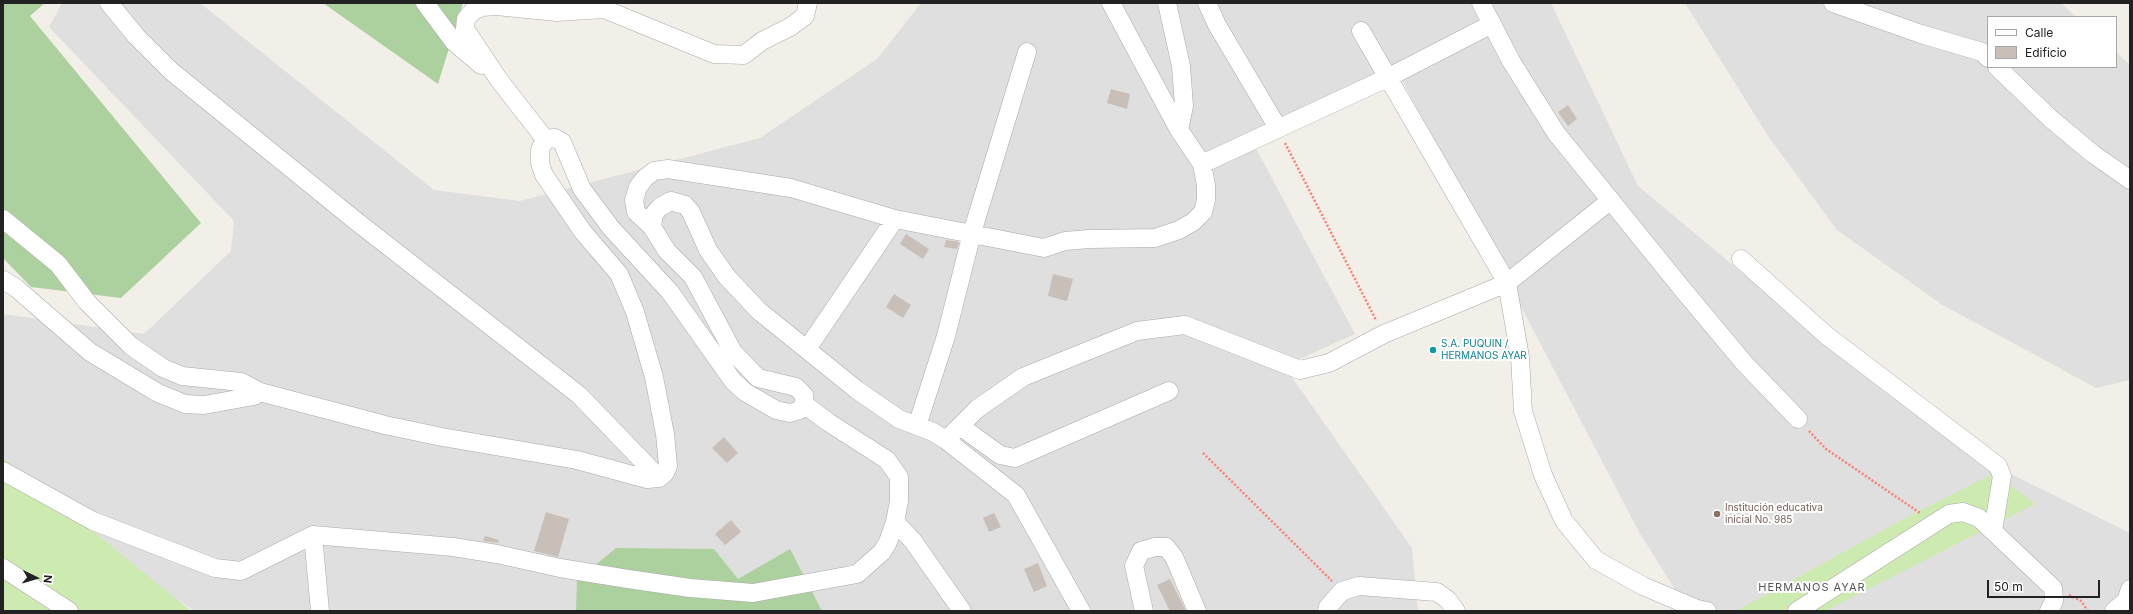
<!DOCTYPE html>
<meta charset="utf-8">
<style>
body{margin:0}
#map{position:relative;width:2133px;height:614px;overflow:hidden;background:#f2efe9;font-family:Inter,sans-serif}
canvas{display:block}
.frame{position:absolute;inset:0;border:4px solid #222;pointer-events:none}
.legend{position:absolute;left:1987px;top:16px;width:130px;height:52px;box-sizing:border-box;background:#fff;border:1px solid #a7a7a7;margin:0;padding:5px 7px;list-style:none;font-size:12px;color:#222}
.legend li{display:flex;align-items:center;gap:8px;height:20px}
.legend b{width:20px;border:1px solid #a7a7a7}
.north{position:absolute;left:16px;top:558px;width:40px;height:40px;-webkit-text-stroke:3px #fff;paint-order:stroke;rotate:95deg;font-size:11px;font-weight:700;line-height:16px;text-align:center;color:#222}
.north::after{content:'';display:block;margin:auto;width:14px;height:18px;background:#222;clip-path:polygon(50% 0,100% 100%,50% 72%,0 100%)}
.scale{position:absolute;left:1987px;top:580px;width:113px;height:18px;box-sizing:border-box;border:2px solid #222;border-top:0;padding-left:5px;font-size:12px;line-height:14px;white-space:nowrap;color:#222;-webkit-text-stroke:3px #fff;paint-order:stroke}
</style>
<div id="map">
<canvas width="2133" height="614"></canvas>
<div class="frame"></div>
<ul class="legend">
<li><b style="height:5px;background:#fff"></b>Calle</li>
<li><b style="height:11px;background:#c7bfb8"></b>Edificio</li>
</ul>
<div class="north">N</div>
<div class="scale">50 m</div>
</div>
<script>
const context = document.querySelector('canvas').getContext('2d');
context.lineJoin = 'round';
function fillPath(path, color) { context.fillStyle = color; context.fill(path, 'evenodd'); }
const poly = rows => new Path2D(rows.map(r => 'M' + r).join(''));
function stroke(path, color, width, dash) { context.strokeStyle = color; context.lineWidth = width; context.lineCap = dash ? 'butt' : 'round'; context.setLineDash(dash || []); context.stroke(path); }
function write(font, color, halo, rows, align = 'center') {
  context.font = font + ' Inter,sans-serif'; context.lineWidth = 4; context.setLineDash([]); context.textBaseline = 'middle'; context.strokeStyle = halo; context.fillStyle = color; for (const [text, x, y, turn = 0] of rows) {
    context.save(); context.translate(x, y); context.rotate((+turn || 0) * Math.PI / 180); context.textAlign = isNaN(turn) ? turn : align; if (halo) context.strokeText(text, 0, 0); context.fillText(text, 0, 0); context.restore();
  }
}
fillPath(poly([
 [62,3,200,3,434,190,520,201,760,138,877,59,921,3,1551,3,1638,186,1860,371,2003,470,2130,533,2130,611,1670,611,1685,606,1638,530,1396,68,1250,137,1355,334,1284,366,1412,548,1418,611,195,611,3,492,3,314,144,334,231,251,234,221,49,27],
 [1685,3,2061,3,2076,17,1988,17,1988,67,2116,67,2116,52,2130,65,2130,380,2096,388,1941,304,1837,230,1768,136]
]), '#e0dfdf');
fillPath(poly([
 [3,458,191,611,3,611],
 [1994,473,2035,504,1825,611,1736,611,1902,520]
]), '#cdebb0');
fillPath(poly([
 [3,3,45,3,30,16,201,223,121,298,31,287,3,258],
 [323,3,463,3,438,84],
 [616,548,714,549,738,579,790,549,822,611,576,611,577,580]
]), '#add19e');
fillPath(poly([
 [1111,89,1130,94,1127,109,1107,103],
 [1568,105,1577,119,1568,126,1558,112],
 [906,234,929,249,923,259,900,244],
 [946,240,959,242,957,249,944,247],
 [1053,274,1073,279,1067,301,1048,296],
 [894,294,911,305,903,318,886,307],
 [724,437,738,453,727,463,712,448],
 [546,512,569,519,558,557,534,551],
 [994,513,1001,527,989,532,983,518],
 [731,520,741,532,725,545,715,534],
 [485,536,499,540,498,543,483,541],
 [1038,563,1047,586,1034,592,1024,569],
 [1170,579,1186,611,1170,611,1157,585]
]), '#c7bfb8');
const minor = poly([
 [109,3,136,36,171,71,356,221,579,395,659,478],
 [425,3,454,42,481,65],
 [1167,3,1181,66,1184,106,1179,130],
 [1207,3,1217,25,1278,128],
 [1481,3,1511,61,1556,133,1684,291,1745,364,1798,419],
 [1833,3,1921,34,1982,52,1988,58],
 [1361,31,1507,283,1520,357,1523,411,1543,475,1564,521,1596,560,1643,586,1697,609,1707,611],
 [1997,67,2051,119,2093,154,2130,180],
 [545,139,499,80,465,29,466,19,473,11,482,7,496,6,557,12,604,9,714,54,744,55,762,41,790,27,805,16,808,3],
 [1202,164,1389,77,1492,24],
 [3,219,58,264,87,302,131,346,163,368,182,376,241,382,260,392],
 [652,227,636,212,634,200,638,187,645,178,654,171,668,169,791,188,895,219,1044,248,1065,241,1089,239,1155,238,1179,230,1193,222,1203,212,1206,200,1206,185,1202,164,1179,130,1111,3],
 [1741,259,1826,335,1998,466,2002,476,1993,531],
 [3,280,16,288,90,352,158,393,185,404,204,405,254,396,260,392,385,425,442,437,577,460,647,479,659,478,665,473,668,466,665,434,654,377,635,312,619,274,583,232,544,175,540,163,540,150,545,139,555,138,562,142,582,189,611,228,670,292,733,381,745,392,776,410,790,413,800,410,804,404,804,395,796,387,758,378,733,352,693,277,667,251,652,227,654,214,660,207,671,201,685,205,691,212,708,250,727,277,759,311,857,390,899,419,933,432,946,440],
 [807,349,895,219],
 [917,426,946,336,972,233,1027,52],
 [960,426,1000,455,1015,458,1169,391],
 [3,471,93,521,215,568,241,571,313,535,453,547,497,554,560,568,628,579,690,588,753,593,857,574,882,552,888,542,895,522,899,501,899,477,887,460,828,422,804,404],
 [895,522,913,541,962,611],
 [313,535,320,611],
 [3,568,69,611],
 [1081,611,1016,495,946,440,977,409,1023,377,1137,331,1185,325,1300,370,1329,363,1384,334,1507,283,1611,200],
 [1144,611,1134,566,1141,551,1155,547,1166,547,1174,557,1197,611],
 [1327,611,1328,607,1342,591,1359,586,1437,592,1448,600,1456,611],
 [1797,611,1949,514,1963,512,1979,518,2053,588,2054,601,2049,611],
 [2114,611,2126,601,2130,589]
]);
stroke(minor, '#a9a9a9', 19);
stroke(poly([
 [1285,143,1376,320],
 [1809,431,1826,449,1920,513],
 [1203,453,1332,581],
 [2069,595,2081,601,2088,611]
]), '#fa8072', 2.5, [2, 2]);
stroke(minor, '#fff', 18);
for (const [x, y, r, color] of [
 [1433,350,4,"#0f9aa8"],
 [1717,514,4,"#8d6e63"]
]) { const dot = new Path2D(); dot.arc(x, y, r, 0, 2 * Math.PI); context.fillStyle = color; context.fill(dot); stroke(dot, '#fff', 1.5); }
write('10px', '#0d838f', '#fff', [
 ["S.A. PUQUIN /",1441,344],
 ["HERMANOS AYAR",1441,356]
], 'left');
write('10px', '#785e54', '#fff', [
 ["Institución educativa",1725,508],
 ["inicial No. 985",1725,520]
], 'left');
context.letterSpacing = '1px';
write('11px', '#555', '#fff', [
 ["HERMANOS AYAR",1812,588]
]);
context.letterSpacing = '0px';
</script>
